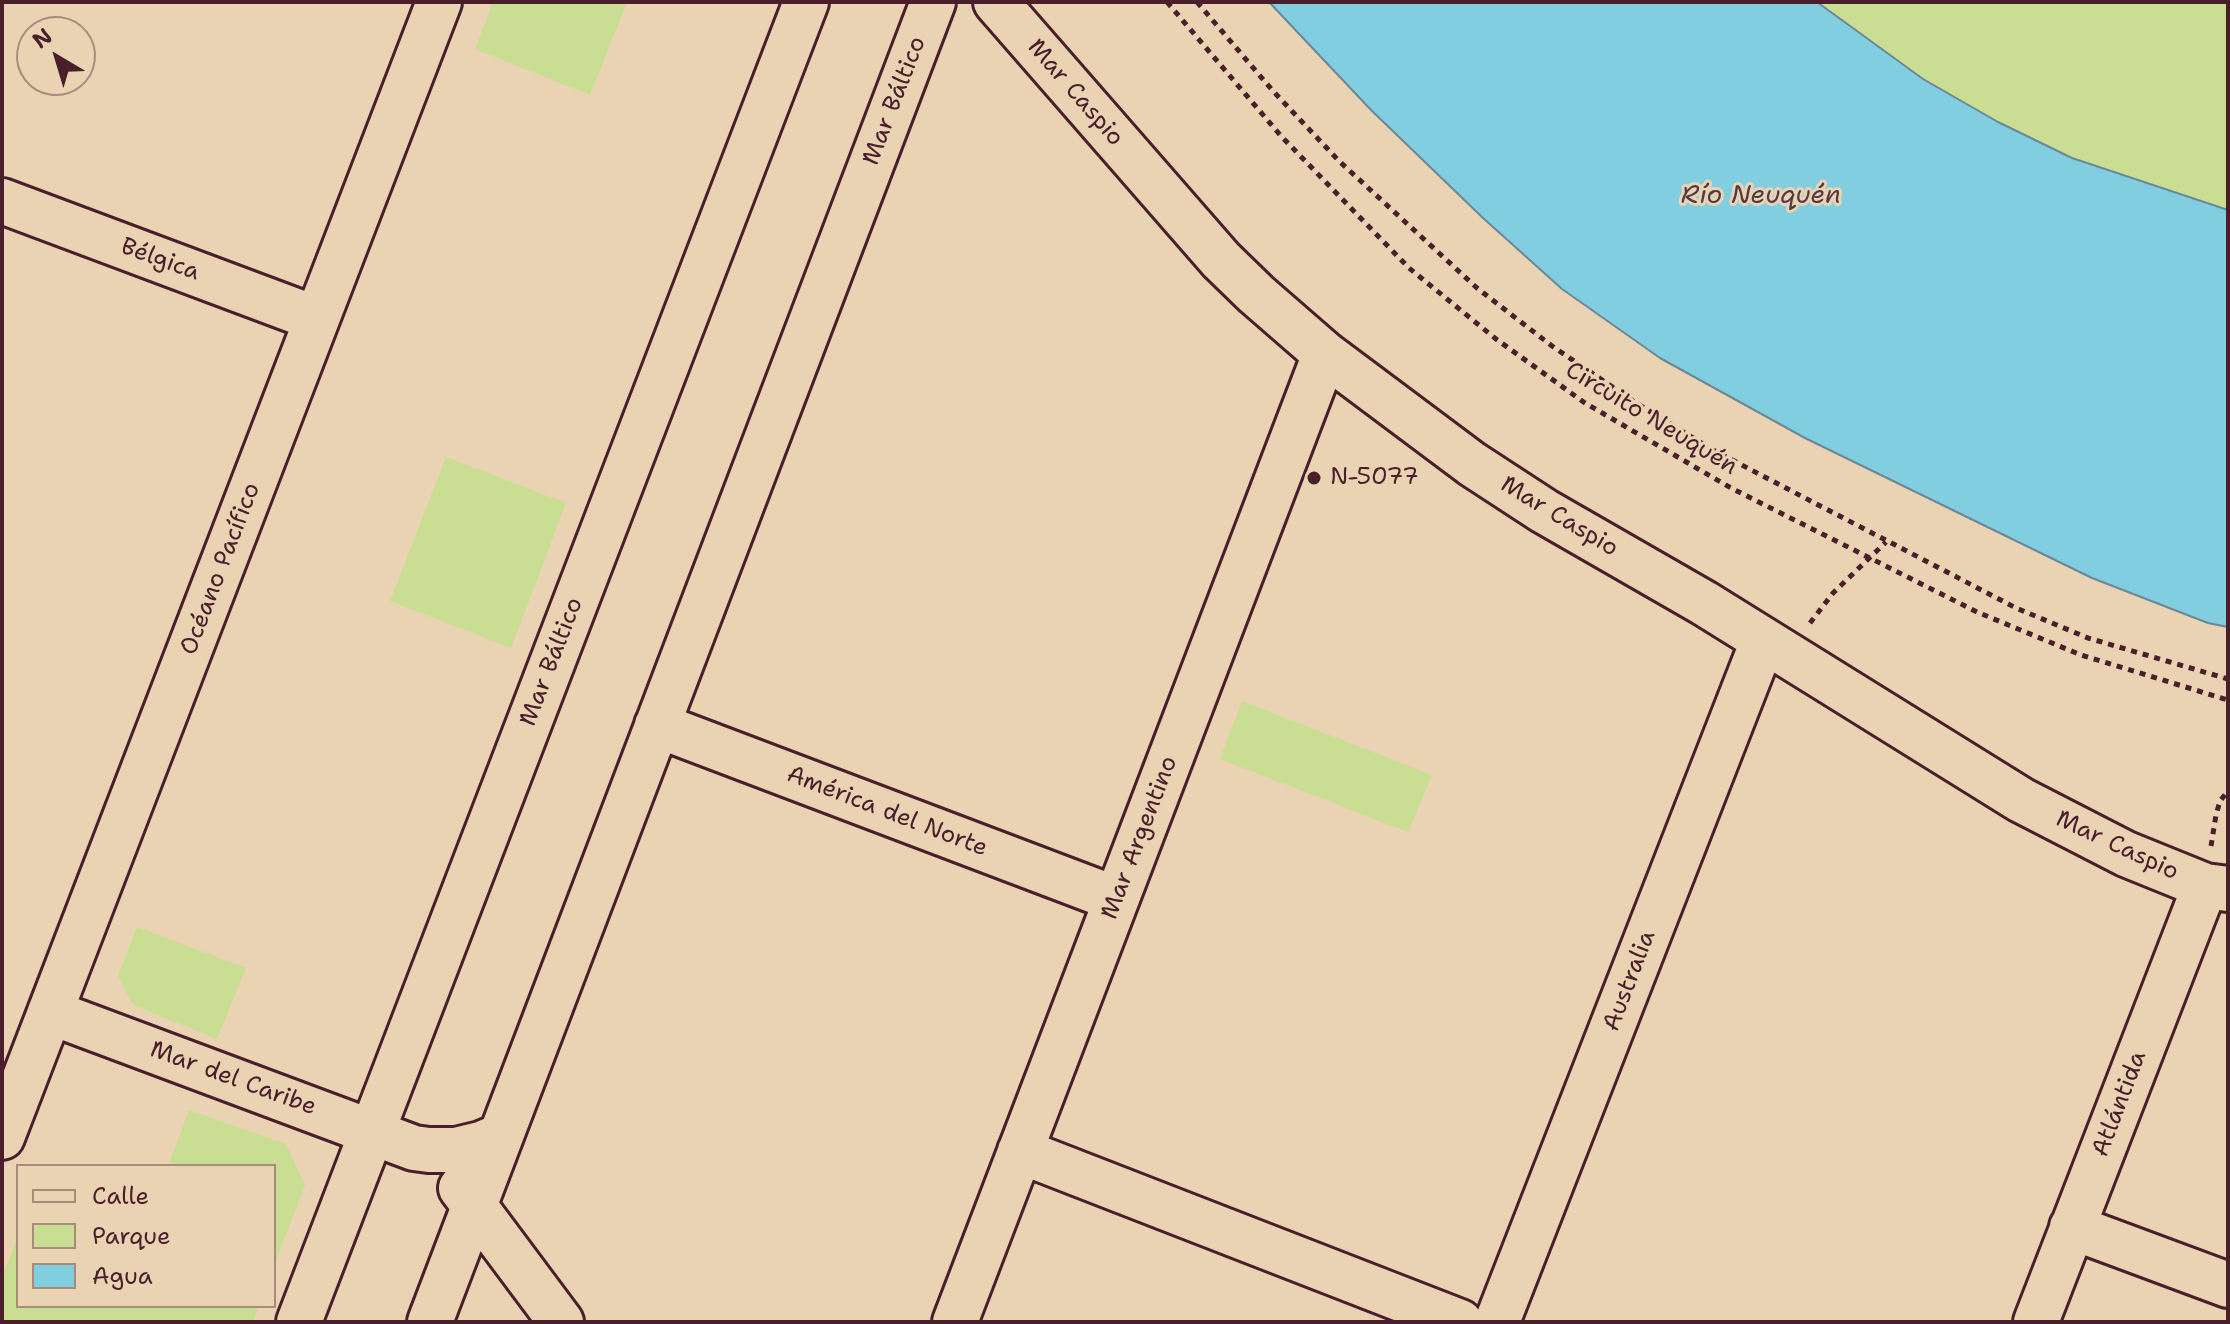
<!DOCTYPE html>
<meta charset="utf-8">
<style>
body{margin:0}
#map{position:relative;width:2230px;height:1324px;overflow:hidden;background:#e9d3b2;font-family:"Shantell Sans",sans-serif}
canvas{display:block}
.frame{position:absolute;inset:0;border:4px solid #4a1f2b;pointer-events:none}
.legend{position:absolute;left:16px;top:1164px;width:260px;height:144px;box-sizing:border-box;background:#e9d3b2;border:2px solid #a98b7c;margin:0;padding:10px 14px;list-style:none;font-size:24px;color:#4a1f2b}
.legend li{display:flex;align-items:center;gap:16px;height:40px}
.legend b{width:40px;border:2px solid #a98b7c}
.north{position:absolute;left:16px;top:16px;width:80px;height:80px;box-sizing:border-box;background:#e9d3b2;border:2px solid #a98b7c;border-radius:50%;rotate:322deg;font-size:22px;font-weight:700;line-height:32px;text-align:center;color:#4a1f2b}
.north::after{content:'';display:block;margin:auto;width:28px;height:36px;background:#4a1f2b;clip-path:polygon(50% 0,100% 100%,50% 72%,0 100%)}
</style>
<div id="map">
<canvas width="2230" height="1324"></canvas>
<div class="frame"></div>
<ul class="legend">
<li><b style="height:10px;background:#e9d3b2"></b>Calle</li>
<li><b style="height:22px;background:#cade93"></b>Parque</li>
<li><b style="height:22px;background:#82cee1"></b>Agua</li>
</ul>
<div class="north">N</div>
</div>
<script>
const context = document.querySelector('canvas').getContext('2d');
context.lineJoin = 'round';
function fillPath(path, color) { context.fillStyle = color; context.fill(path, 'evenodd'); }
const poly = rows => new Path2D(rows.map(r => 'M' + r).join(''));
function stroke(path, color, width, dash) { context.strokeStyle = color; context.lineWidth = width; context.lineCap = dash ? 'butt' : 'round'; context.setLineDash(dash || []); context.stroke(path); }
function write(font, color, halo, rows, align = 'center') {
  context.font = font + ' "Shantell Sans",sans-serif'; context.lineWidth = 6; context.setLineDash([]); context.textBaseline = 'middle'; context.strokeStyle = halo; context.fillStyle = color; for (const [text, x, y, turn = 0] of rows) {
    context.save(); context.translate(x, y); context.rotate((+turn || 0) * Math.PI / 180); context.textAlign = isNaN(turn) ? turn : align; if (halo) context.strokeText(text, 0, 0); context.fillText(text, 0, 0); context.restore();
  }
}
fillPath(poly([
 [493,2,627,2,590,95,475,49],
 [1817,2,2228,2,2228,210,2072,158,1998,122,1923,79],
 [446,457,566,503,511,648,390,601],
 [1242,701,1432,775,1408,832,1220,759],
 [137,927,246,968,217,1039,133,1005,118,976],
 [189,1110,286,1144,305,1185,274,1266,274,1166,168,1166],
 [18,1236,18,1306,259,1306,253,1322,2,1322,2,1278]
]), '#cade93');
const water = poly([
 [1269,2,1817,2,1923,79,1998,122,2072,158,2228,210,2228,627,2208,623,2092,578,1805,438,1660,358,1562,289,1483,218,1371,110,1269,2]
]);
fillPath(water, '#82cee1');
stroke(water, '#6c8898', 2);
const minor = poly([
 [996,2,1221,260,1256,294,1325,354,1472,464,1544,511,1704,603,2021,800,2126,854,2205,886,2228,889],
 [2,201,317,319],
 [657,725,1116,899],
 [50,1012,414,1148,429,1150,456,1150,481,1144,500,1136],
 [2,1137,439,2],
 [1020,1151,1460,1322],
 [461,1188,561,1322],
 [2072,1227,2228,1285],
 [299,1322,806,2],
 [430,1322,933,2],
 [955,1322,1325,354],
 [1497,1322,1763,641],
 [2036,1322,2205,886]
]);
stroke(minor, '#4a1f2b', 50);
stroke(poly([
 [1167,2,1281,136,1409,268,1496,339,1585,403,1731,488,1977,612,2081,655,2228,700],
 [1197,2,1273,91,1339,161,1477,288,1552,346,1636,403,1713,450,2016,608,2088,638,2228,679],
 [1810,623,1833,593,1886,542],
 [2211,846,2216,815,2220,801,2228,791]
]), '#4a1f2b', 5, [6, 6]);
stroke(minor, '#e9d3b2', 44);
for (const [x, y, r, color] of [
 [1314,478,8,"#4a1f2b"]
]) { const dot = new Path2D(); dot.arc(x, y, r, 0, 2 * Math.PI); context.fillStyle = color; context.fill(dot); stroke(dot, '#e9d3b2', 3); }
write('24px', '#4a1f2b', '#e9d3b2', [
 ["Mar Caspio",1075,93,49],
 ["Mar Báltico",895,101,-69],
 ["Bélgica",160,260,20],
 ["Circuito Neuquén",1651,419,31],
 ["Mar Caspio",1559,517,31],
 ["Océano Pacífico",221,569,-69],
 ["Mar Báltico",552,662,-69],
 ["América del Norte",887,812,21],
 ["Mar Argentino",1140,838,-69],
 ["Mar Caspio",2117,846,25],
 ["Australia",1630,981,-69],
 ["Mar del Caribe",233,1079,20],
 ["Atlántida",2120,1104,-69]
]);
write('24px', '#4a1f2b', '#e9d3b2', [
 ["N-5077",1330,478]
], 'left');
write('italic 26px', '#523946', '#e9d3b2', [
 ["Río Neuquén",1761,196]
]);
</script>
